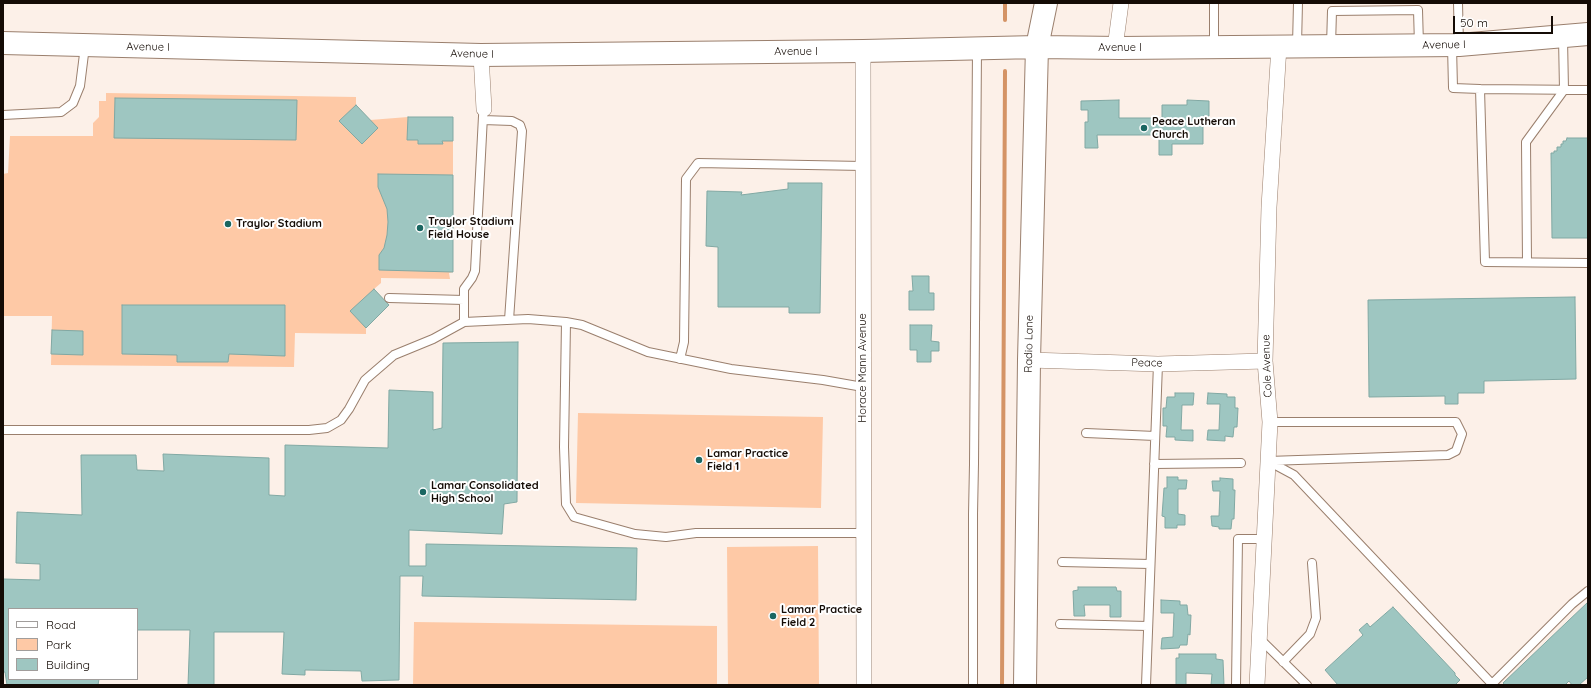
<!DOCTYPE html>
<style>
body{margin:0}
#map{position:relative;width:1591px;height:688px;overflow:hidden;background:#fcf0e8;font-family:Quicksand,sans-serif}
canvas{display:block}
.frame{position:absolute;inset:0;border:4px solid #140b05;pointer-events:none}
.legend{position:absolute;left:8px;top:608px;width:130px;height:72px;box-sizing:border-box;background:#fff;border:1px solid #a19d9b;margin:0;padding:5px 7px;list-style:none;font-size:12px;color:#140b05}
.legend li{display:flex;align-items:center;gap:8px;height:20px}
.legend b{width:20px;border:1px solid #a19d9b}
.scale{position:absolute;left:1453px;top:16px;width:100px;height:18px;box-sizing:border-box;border:2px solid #140b05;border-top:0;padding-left:5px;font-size:12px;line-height:14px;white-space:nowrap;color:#140b05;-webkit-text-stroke:3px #fff;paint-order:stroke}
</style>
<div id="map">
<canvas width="1591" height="688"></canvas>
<div class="frame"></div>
<ul class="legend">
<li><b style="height:5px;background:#fff"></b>Road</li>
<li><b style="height:11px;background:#fec9a6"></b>Park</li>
<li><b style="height:11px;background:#9ec6c1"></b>Building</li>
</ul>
<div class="scale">50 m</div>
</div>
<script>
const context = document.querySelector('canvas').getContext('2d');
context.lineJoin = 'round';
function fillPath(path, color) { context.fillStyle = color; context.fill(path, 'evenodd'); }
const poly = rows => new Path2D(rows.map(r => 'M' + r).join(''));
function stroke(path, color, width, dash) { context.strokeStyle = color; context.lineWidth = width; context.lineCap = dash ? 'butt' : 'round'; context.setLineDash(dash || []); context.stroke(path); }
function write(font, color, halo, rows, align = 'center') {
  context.font = font + ' Quicksand,sans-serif'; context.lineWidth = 4; context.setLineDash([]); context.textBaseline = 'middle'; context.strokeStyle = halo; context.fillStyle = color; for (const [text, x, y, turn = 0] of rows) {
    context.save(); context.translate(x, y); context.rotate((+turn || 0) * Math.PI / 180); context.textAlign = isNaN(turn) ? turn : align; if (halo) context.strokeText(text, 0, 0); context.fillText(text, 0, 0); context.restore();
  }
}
fillPath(poly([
 [106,93,356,97,356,105,370,120,408,117,453,117,453,272,449,273,450,279,381,278,381,283,374,289,389,305,366,328,366,334,295,333,294,367,51,365,52,316,3,316,3,174,8,173,10,136,93,136,93,123,99,117,99,101,106,101],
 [578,413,823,417,821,508,576,503],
 [818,546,819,685,728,685,727,547],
 [414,622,717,626,717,685,413,685]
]), '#fec9a6');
stroke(poly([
 [1005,20,1005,3],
 [1002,685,1005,71]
]), '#d49365', 4);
const building = poly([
 [115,98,297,100,296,140,114,138,115,98],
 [1119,100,1119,118,1162,118,1162,105,1187,105,1187,100,1209,101,1209,116,1203,116,1203,144,1172,144,1172,155,1159,155,1159,135,1097,135,1098,148,1085,148,1085,122,1088,122,1088,110,1081,110,1081,101,1119,100],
 [356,105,378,128,362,144,339,121,356,105],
 [408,117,453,117,453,141,442,141,443,144,418,144,418,140,407,140,408,117],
 [1567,138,1588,138,1588,238,1552,238,1551,153,1554,153,1554,151,1557,151,1557,147,1561,147,1561,144,1563,144,1563,141,1566,141,1567,138],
 [378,174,453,175,453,272,379,270,379,255,384,248,387,235,388,222,387,209,378,187,378,174],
 [788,183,822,183,820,313,789,313,789,307,718,307,718,247,706,246,707,191,742,192,741,195,788,189,788,183],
 [912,276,929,276,929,293,934,293,934,310,909,310,909,291,913,291,912,276],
 [374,289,389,305,366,328,350,311,374,289],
 [1575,297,1576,379,1484,381,1484,393,1458,393,1458,404,1445,404,1445,396,1369,397,1368,300,1575,297],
 [122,305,285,305,285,356,229,354,228,362,177,362,177,355,122,354,122,305],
 [910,325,932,325,931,341,939,342,939,351,931,351,931,362,917,362,917,350,910,350,910,325],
 [52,330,83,331,83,355,51,354,52,330],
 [518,342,517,502,504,504,502,534,409,530,409,566,426,566,426,544,637,548,636,600,422,596,423,576,400,576,399,680,362,681,361,671,305,670,305,675,282,674,284,632,214,632,214,685,188,685,190,630,137,630,137,609,9,609,9,679,99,679,98,685,7,685,5,672,3,672,3,579,40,580,40,564,16,563,17,512,82,515,81,455,136,455,137,470,164,471,163,454,269,458,269,495,285,496,285,445,388,448,389,390,433,392,433,430,442,428,443,343,518,342],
 [1175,393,1194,393,1193,405,1182,405,1181,430,1193,430,1193,441,1175,440,1175,437,1166,437,1167,426,1163,426,1163,408,1166,408,1167,397,1175,397,1175,393],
 [1208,393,1227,394,1227,397,1235,397,1235,408,1238,408,1237,427,1234,427,1233,437,1225,436,1225,441,1207,440,1208,430,1219,430,1220,404,1207,404,1208,393],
 [1167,477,1178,477,1178,480,1187,480,1186,489,1178,489,1178,514,1185,515,1185,525,1177,525,1177,528,1165,528,1165,517,1162,516,1164,488,1167,488,1167,477],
 [1220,478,1233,479,1233,490,1235,490,1234,519,1232,519,1231,529,1219,529,1219,527,1212,526,1211,516,1219,516,1220,491,1213,491,1212,481,1220,481,1220,478],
 [1078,587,1116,587,1117,591,1121,591,1121,617,1110,617,1110,605,1084,605,1085,616,1074,616,1073,591,1078,590,1078,587],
 [1161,600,1180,601,1180,605,1187,605,1188,615,1191,615,1190,635,1188,634,1187,645,1180,645,1179,648,1161,649,1162,638,1173,637,1174,613,1161,613,1161,600],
 [1588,602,1588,677,1579,685,1572,685,1569,681,1565,685,1505,685,1503,683,1588,602],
 [1393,607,1455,673,1455,675,1460,680,1455,685,1338,685,1325,670,1363,635,1359,630,1367,623,1370,627,1393,607],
 [1179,654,1216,654,1216,659,1223,660,1224,685,1211,685,1212,674,1186,673,1186,685,1176,685,1176,658,1179,658,1179,654]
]);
fillPath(building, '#9ec6c1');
stroke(building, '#81a8a3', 1);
const lane = poly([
 [1458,3,1459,44],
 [1297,45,1298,3],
 [1214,46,1214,3],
 [1331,46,1332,11,1418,10,1419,45],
 [1452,46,1453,88,1480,89],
 [1588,90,1480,89,1485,262,1588,263],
 [3,115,61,112,73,103,80,86,85,46],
 [483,120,512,121,520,125,522,131,509,320],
 [1527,262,1526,142,1564,90,1563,38],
 [389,298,464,300],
 [464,322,464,289,472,278,475,271,483,116],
 [566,322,564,447,566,504,574,517,635,534,666,537,696,533,863,533],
 [680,359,684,342,686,179,698,163,863,166],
 [3,430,309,430,327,428,341,420,349,409,365,380,394,355,433,339,464,322,528,319,566,322,582,325,648,352,731,369,823,380,863,387],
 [1086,433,1155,436],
 [1268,461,1448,455,1456,451,1462,434,1456,422,1270,422],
 [1268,461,1294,475,1493,685],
 [1154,464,1241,463],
 [1062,562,1150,564],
 [1060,624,1148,626],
 [1259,638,1307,685],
 [1283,662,1310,634,1316,618,1312,563],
 [1492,684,1572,604,1588,591],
 [973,685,973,514,974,464,977,49],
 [1146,685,1158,364],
 [1236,685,1238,539,1264,539]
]);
const street = poly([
 [1115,48,1121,3],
 [863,51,864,685],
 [481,55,484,109],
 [1029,360,1158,364,1265,361],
 [1257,685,1270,422,1265,361,1269,207,1279,46]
]);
const secondary = poly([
 [3,43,481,55,863,51,1037,47,1120,48,1459,45,1588,34],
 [1025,685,1029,360,1037,47,1046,3]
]);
stroke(lane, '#9a7f6d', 10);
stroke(street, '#9a7f6d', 16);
stroke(secondary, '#9a7f6d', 24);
stroke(lane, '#fff', 8);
stroke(street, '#fff', 15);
stroke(secondary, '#fff', 22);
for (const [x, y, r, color] of [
 [1144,128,4,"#1a6661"],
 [228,224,4,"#1a6661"],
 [420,228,4,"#1a6661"],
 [699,460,4,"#1a6661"],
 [423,492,4,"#1a6661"],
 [773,616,4,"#1a6661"]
]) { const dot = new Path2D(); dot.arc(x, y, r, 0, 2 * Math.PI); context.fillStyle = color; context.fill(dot); stroke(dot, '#fff', 1.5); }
write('11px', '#140b05', '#fff', [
 ["Avenue I",1444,45,-1],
 ["Avenue I",148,47,1],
 ["Avenue I",1120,48],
 ["Avenue I",796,52],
 ["Avenue I",472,54,1],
 ["Radio Lane",1029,344,-89],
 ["Peace",1147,363,1],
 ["Cole Avenue",1267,366,-92],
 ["Horace Mann Avenue",863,368,-90]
]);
write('bold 11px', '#140b05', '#fff', [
 ["Peace Lutheran",1152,122],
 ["Church",1152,135],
 ["Traylor Stadium",428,222],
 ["Field House",428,235],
 ["Traylor Stadium",236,224],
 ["Lamar Practice",707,454],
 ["Field 1",707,467],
 ["Lamar Consolidated",431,486],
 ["High School",431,499],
 ["Lamar Practice",781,610],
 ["Field 2",781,623]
], 'left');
</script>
